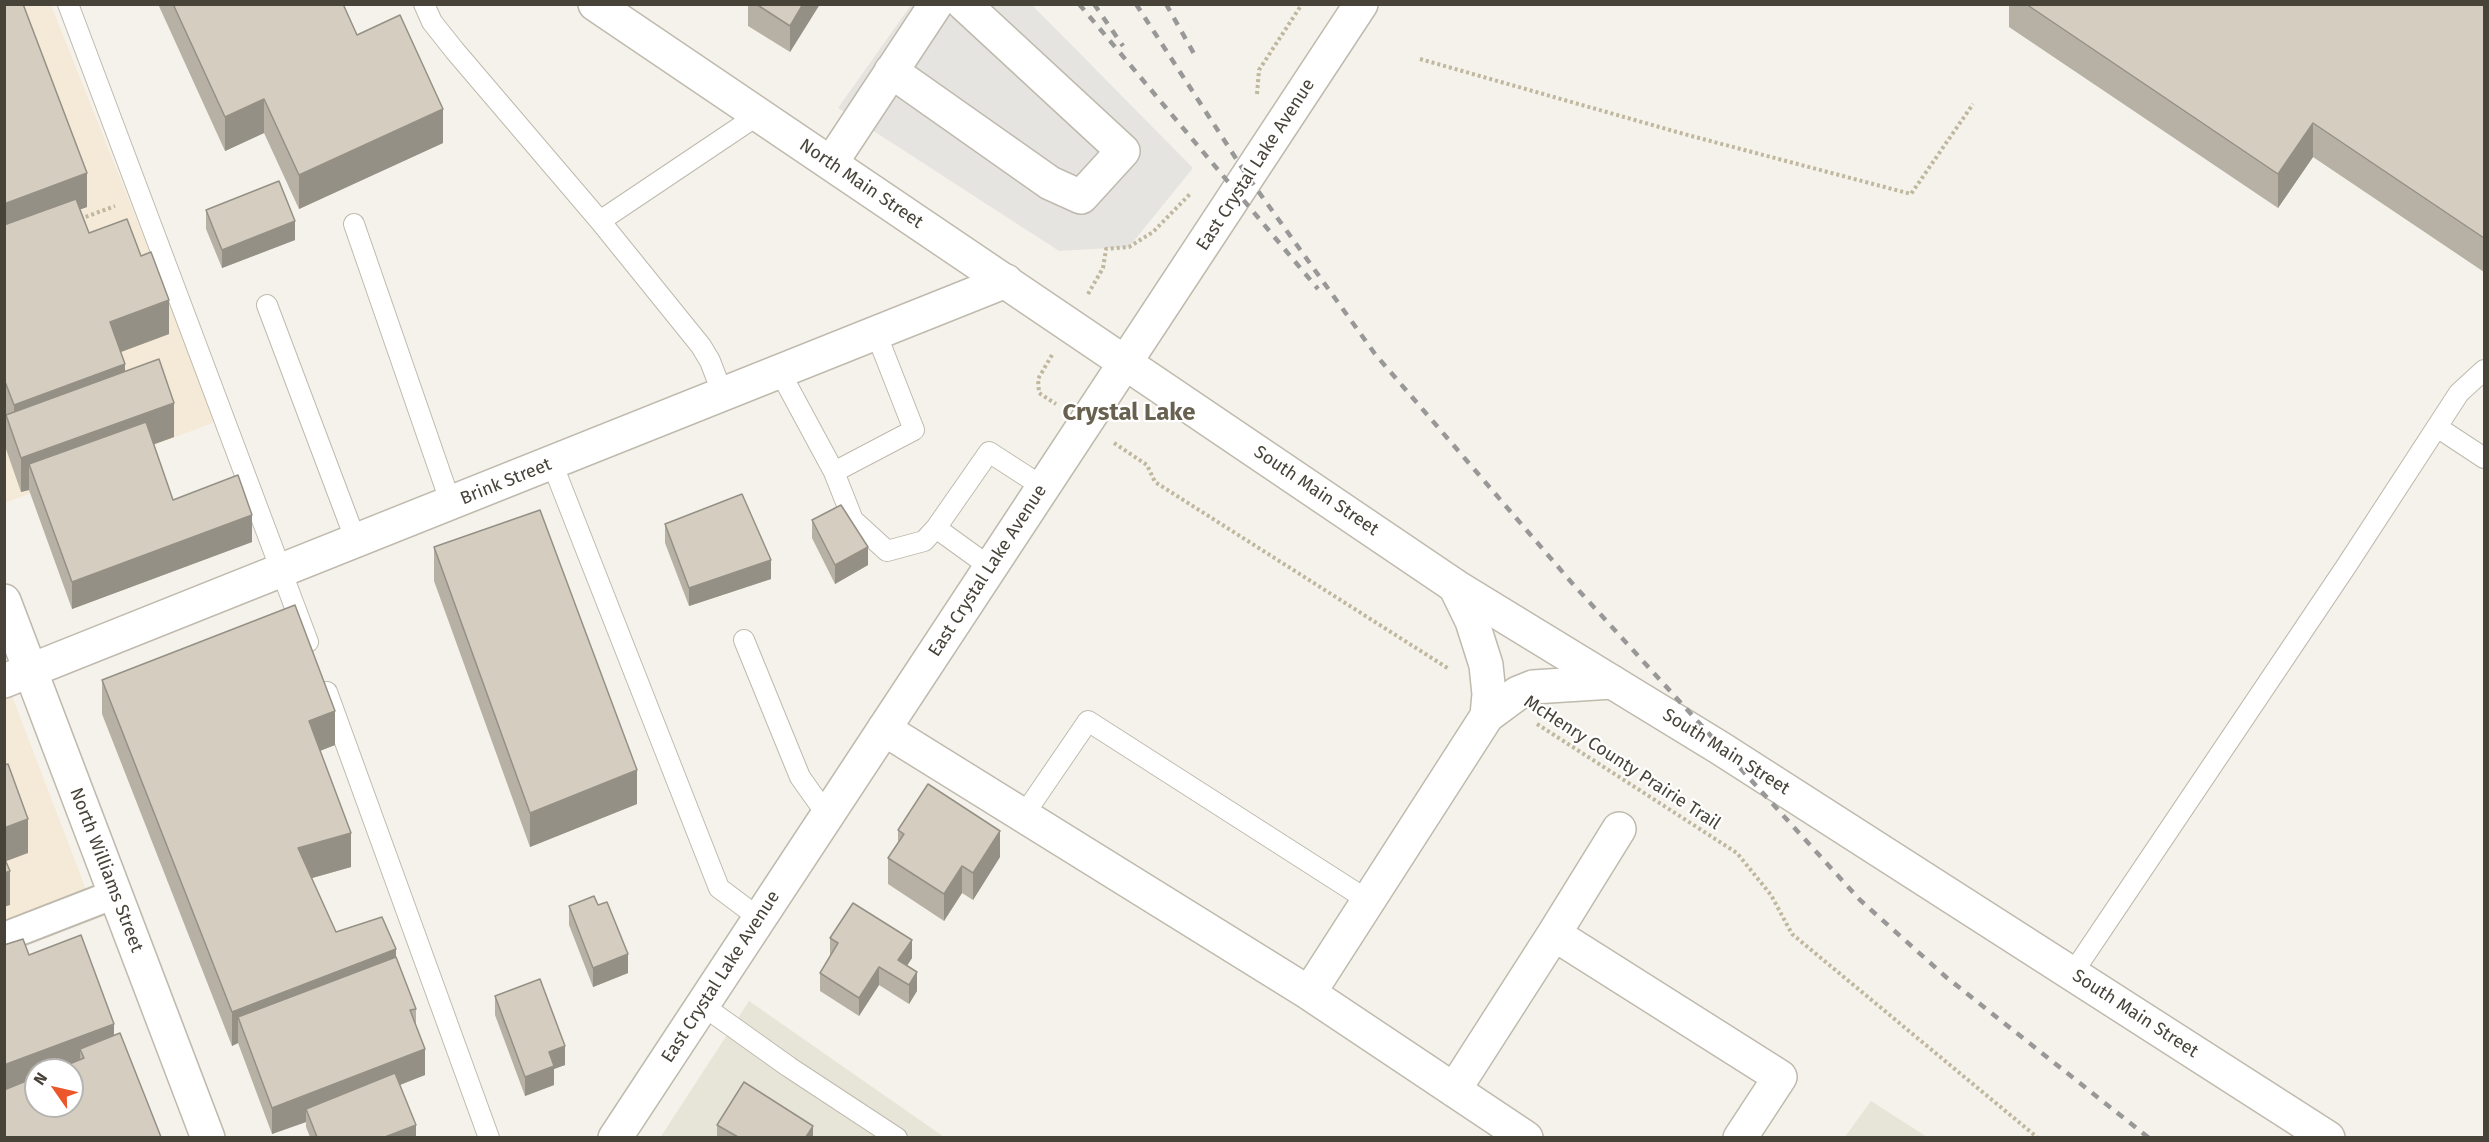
<!DOCTYPE html>
<style>
body{margin:0}
#map{position:relative;width:2489px;height:1142px;overflow:hidden;background:#f4f2ea;font-family:"Fira Sans",sans-serif}
canvas{display:block}
.frame{position:absolute;inset:0;border:6px solid #474339;pointer-events:none}
.north{position:absolute;left:24px;top:1058px;width:60px;height:60px;box-sizing:border-box;background:#fff;border:2px solid #b5b4b0;border-radius:50%;rotate:304deg;font-size:16px;font-weight:700;line-height:24px;text-align:center;color:#474339}
.north::after{content:'';display:block;margin:auto;width:21px;height:27px;background:#eb572a;clip-path:polygon(50% 0,100% 100%,50% 72%,0 100%)}
</style>
<div id="map">
<canvas width="2489" height="1142"></canvas>
<div class="frame"></div>
<div class="north">N</div>
</div>
<script>
const context = document.querySelector('canvas').getContext('2d');
context.lineJoin = 'round';
function fillPath(path, color) { context.fillStyle = color; context.fill(path, 'evenodd'); }
const poly = rows => new Path2D(rows.map(r => 'M' + r).join(''));
function stroke(path, color, width, dash) { context.strokeStyle = color; context.lineWidth = width; context.lineCap = dash ? 'butt' : 'round'; context.setLineDash(dash || []); context.stroke(path); }
function write(font, color, halo, rows, align = 'center') {
  context.font = font + ' "Fira Sans",sans-serif'; context.lineWidth = 4.5; context.setLineDash([]); context.textBaseline = 'middle'; context.strokeStyle = halo; context.fillStyle = color; for (const [text, x, y, turn = 0] of rows) {
    context.save(); context.translate(x, y); context.rotate((+turn || 0) * Math.PI / 180); context.textAlign = isNaN(turn) ? turn : align; if (halo) context.strokeText(text, 0, 0); context.fillText(text, 0, 0); context.restore();
  }
}
fillPath(poly([
 [749,1001,944,1137,660,1138],
 [1871,1101,1927,1137,1845,1137]
]), '#e7e4d8');
fillPath(poly([
 [5,5,51,5,217,421,5,503],
 [4,675,87,892,4,922]
]), '#f4ead7');
fillPath(poly([
 [911,5,1032,5,1193,168,1129,247,1059,251,838,108]
]), '#e6e4e1');
const service = poly([
 [68,4,308,642],
 [424,4,432,22,455,51,600,221,701,346,710,361,723,395],
 [600,221,758,115],
 [354,224,451,504],
 [267,305,356,541],
 [780,372,834,472,914,430,876,333],
 [2437,427,2484,458],
 [552,463,719,888,759,918],
 [834,472,853,520,887,551,924,541,936,528,989,452,1043,487],
 [936,528,990,567],
 [744,640,800,777,827,815],
 [327,692,489,1138],
 [1023,816,1088,721,1369,901],
 [2072,974,2347,565,2459,393,2484,370],
 [702,1005,789,1067,897,1138]
]);
const pedestrian = poly([
 [4,937,115,894]
]);
const minor = poly([
 [891,71,1050,183,1081,197,1123,151,964,4],
 [831,163,936,4],
 [1455,586,1472,621,1486,665,1489,694,1487,716],
 [4,601,208,1138],
 [4,681,1006,281],
 [884,729,1309,993,1526,1138],
 [1554,934,1619,829],
 [1309,993,1487,716,1518,693,1533,687,1612,682],
 [1454,1090,1554,934,1780,1077,1740,1138]
]);
const tertiary = poly([
 [595,4,1455,586,1720,748,2328,1138],
 [615,1138,1361,4]
]);
stroke(service, '#bfbaad', 22);
stroke(pedestrian, '#bfbaad', 32);
stroke(minor, '#bfbaad', 36);
stroke(tertiary, '#bfbaad', 36);
stroke(poly([
 [1420,59,1684,134,1911,194,1973,104],
 [1257,94,1259,70,1302,4],
 [80,219,115,206],
 [1088,294,1103,268,1106,249,1129,247,1153,232,1190,194],
 [1052,355,1038,379,1039,393,1056,404],
 [1114,443,1147,465,1155,482,1449,669],
 [1537,724,1737,853,1771,895,1792,934,2038,1138]
]), '#c0b79f', 4, [3, 3]);
stroke(service, '#fff', 20);
stroke(pedestrian, '#fff', 28);
stroke(minor, '#fff', 33);
stroke(tertiary, '#fff', 33);
stroke(poly([
 [1079,4,1318,289],
 [1094,4,1123,46],
 [1136,4,1248,177,1375,354,1572,583,1860,900,1946,977,2149,1138],
 [1166,4,1197,59]
]), '#989898', 4.5, [8, 8]);
fillPath(poly([
 [4,4,87,207,80,209,89,233,169,334,121,352,125,372,174,437,154,444,173,500,252,542,72,609,29,490,21,492,6,449,6,418,4,413],
 [158,4,343,4,357,35,443,143,299,209,264,133,225,151],
 [748,4,820,4,790,52,748,26],
 [2009,4,2484,4,2484,272,2313,157,2278,208,2009,27],
 [206,210,295,240,222,268,206,229],
 [812,520,868,565,835,584,812,538],
 [665,524,771,579,689,606,665,543],
 [434,547,637,804,530,847,434,581],
 [102,680,335,745,320,751,351,867,312,878,336,932,396,957,416,1009,416,1025,425,1075,400,1085,416,1137,310,1137,306,1127,306,1122,272,1134,238,1043,232,1046,102,714],
 [898,830,1000,857,973,900,962,893,944,921,888,884,888,858,898,842],
 [569,906,628,973,593,987,569,925],
 [830,938,912,958,907,966,917,991,909,1004,879,985,859,1016,820,991,820,973,830,956],
 [29,955,114,1035,4,1137],
 [495,996,565,1065,554,1069,554,1085,525,1096,495,1015],
 [717,1125,813,1137,717,1137]
]), '#b7b1a5');
fillPath(poly([
 [803,4,820,4,790,52,790,26],
 [264,99,264,133,225,151,225,117],
 [443,109,443,143,299,209,299,175],
 [2313,123,2313,157,2278,208,2278,174],
 [87,173,87,207,4,238,4,204],
 [295,221,295,240,222,268,222,250],
 [169,300,169,334,110,356,110,322],
 [125,364,125,398,14,439,14,405],
 [174,403,174,437,37,487,29,464,29,490,21,492,21,458],
 [252,515,252,542,72,609,72,582],
 [868,547,868,565,835,584,835,565],
 [771,560,771,579,689,606,689,588],
 [335,711,335,745,309,755,309,721],
 [637,770,637,804,530,847,530,813],
 [28,819,28,853,4,862,4,828],
 [1000,831,1000,857,973,900,973,873],
 [351,833,351,867,298,882,298,848],
 [962,866,962,893,944,921,944,894],
 [10,871,10,905,4,907,4,873],
 [912,940,912,958,898,979,898,960],
 [396,949,396,983,238,1017,238,1043,232,1046,232,1012],
 [628,954,628,973,593,987,593,968],
 [879,967,879,985,859,1016,859,998],
 [917,972,917,991,909,1004,909,985],
 [114,1024,114,1058,84,1058,80,1049,80,1071,72,1070,36,1070,36,1088,4,1099,4,1065],
 [565,1046,565,1065,554,1069,554,1085,525,1096,525,1077,549,1052],
 [425,1049,425,1075,310,1120,306,1109,306,1122,272,1134,272,1108],
 [416,1125,416,1137,385,1137],
 [813,1126,813,1137,806,1137]
]), '#959086');
const building = poly([
 [4,4,23,4,87,173,4,204,4,4],
 [173,4,343,4,357,35,400,15,443,109,299,175,264,99,225,117,173,4],
 [756,4,803,4,790,26,756,4],
 [2026,4,2484,4,2484,238,2313,123,2278,174,2026,4],
 [279,181,295,221,222,250,206,210,279,181],
 [76,199,89,233,127,219,141,256,151,252,169,300,110,322,125,364,14,405,4,379,4,225,76,199],
 [159,359,174,403,21,458,6,415,159,359],
 [146,422,173,500,238,475,252,515,72,582,29,464,146,422],
 [742,494,771,560,689,588,665,524,742,494],
 [841,505,868,547,835,565,812,520,841,505],
 [540,510,637,770,530,813,434,547,540,510],
 [295,605,335,711,309,721,351,833,298,848,336,932,382,917,396,949,232,1012,102,680,295,605],
 [8,764,28,819,4,828,4,765,8,764],
 [928,784,1000,831,973,873,962,866,944,894,888,858,904,834,898,830,928,784],
 [4,857,10,871,4,873,4,857],
 [594,896,598,905,607,902,628,954,593,968,569,906,594,896],
 [853,903,912,940,898,960,917,972,909,985,879,967,859,998,820,973,838,943,830,938,853,903],
 [81,935,114,1024,4,1065,4,945,23,939,29,955,81,935],
 [396,957,416,1009,410,1010,425,1049,272,1108,238,1017,396,957],
 [540,979,565,1046,549,1052,554,1066,525,1077,495,996,540,979],
 [120,1033,161,1137,4,1137,4,1090,36,1077,36,1106,72,1106,72,1070,55,1070,84,1058,80,1049,120,1033],
 [395,1073,416,1125,385,1137,317,1137,306,1109,395,1073],
 [744,1082,813,1126,806,1137,738,1137,717,1125,744,1082]
]);
fillPath(building, '#d5cec0');
stroke(building, '#959086', 1.5);
write('18px', '#474339', '#fff', [
 ["East Crystal Lake Avenue",1256,165,-57],
 ["North Main Street",861,184,34],
 ["Brink Street",506,482,-22],
 ["South Main Street",1316,491,34],
 ["East Crystal Lake Avenue",988,571,-57],
 ["South Main Street",1726,752,32],
 ["McHenry County Prairie Trail",1622,763,33],
 ["North Williams Street",106,870,69],
 ["East Crystal Lake Avenue",721,977,-57],
 ["South Main Street",2135,1014,33]
]);
write('bold 24px', '#696150', '#fff', [
 ["Crystal Lake",1129,413]
]);
</script>
